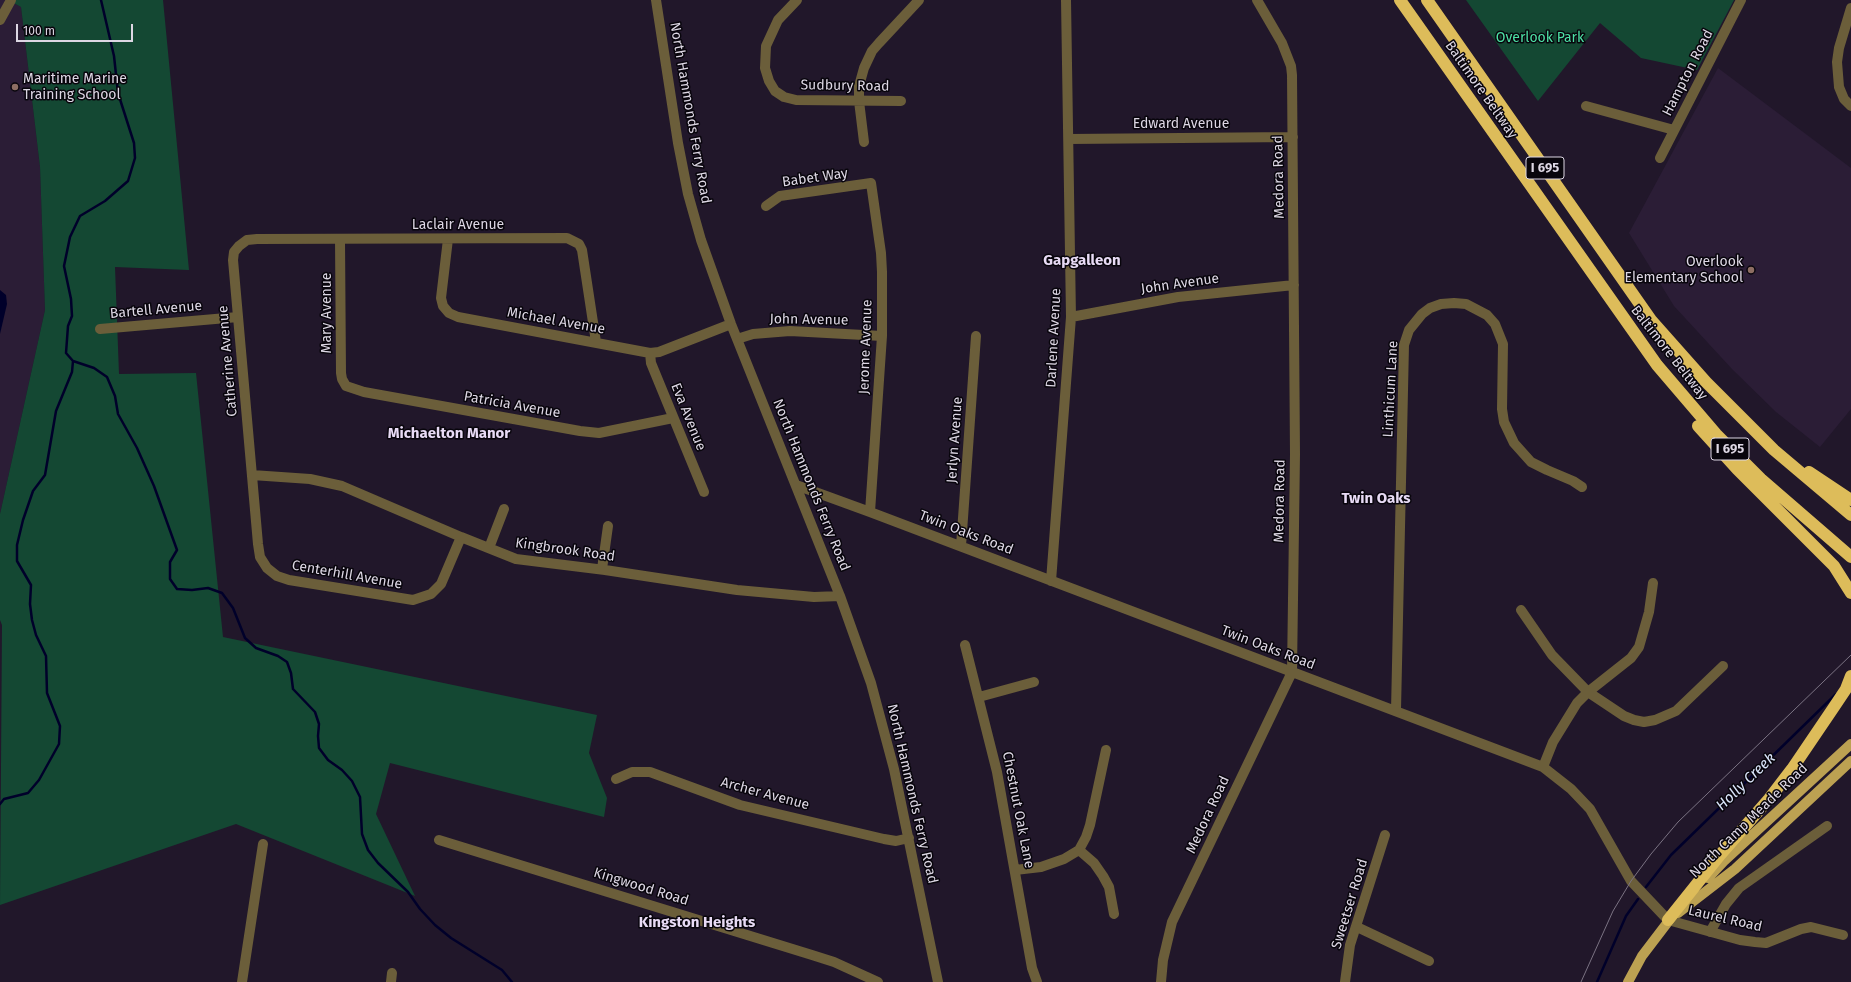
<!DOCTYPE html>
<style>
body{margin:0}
#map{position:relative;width:1851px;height:982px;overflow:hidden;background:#21172a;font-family:"Fira Sans",sans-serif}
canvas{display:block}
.scale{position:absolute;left:16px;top:24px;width:117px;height:18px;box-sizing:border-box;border:2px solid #ddd7e4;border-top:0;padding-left:5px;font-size:12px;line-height:14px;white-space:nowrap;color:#ddd7e4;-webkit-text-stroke:3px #08050c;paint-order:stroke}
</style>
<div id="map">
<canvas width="1851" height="982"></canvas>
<div class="scale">100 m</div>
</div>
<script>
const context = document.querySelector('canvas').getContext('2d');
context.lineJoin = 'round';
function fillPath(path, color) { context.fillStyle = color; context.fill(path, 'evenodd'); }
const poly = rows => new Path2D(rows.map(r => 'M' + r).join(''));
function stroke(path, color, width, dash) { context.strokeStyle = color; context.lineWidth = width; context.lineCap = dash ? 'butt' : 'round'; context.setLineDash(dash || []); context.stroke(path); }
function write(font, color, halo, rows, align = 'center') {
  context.font = font + ' "Fira Sans",sans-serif'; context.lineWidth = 3; context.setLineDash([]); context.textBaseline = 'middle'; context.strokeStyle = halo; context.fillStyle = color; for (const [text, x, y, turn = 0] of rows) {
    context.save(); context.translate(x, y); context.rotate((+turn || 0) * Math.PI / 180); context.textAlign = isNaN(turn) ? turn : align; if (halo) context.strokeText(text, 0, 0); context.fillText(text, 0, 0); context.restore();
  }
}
fillPath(poly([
 [0,0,8,0,21,7,40,167,45,310,0,514],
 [1718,68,1851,168,1851,409,1820,447,1776,412,1732,369,1674,306,1629,233]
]), '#2b1d36');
fillPath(poly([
 [8,0,163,0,189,270,115,267,119,374,196,373,223,637,597,715,589,753,607,798,604,817,390,763,376,814,415,896,236,824,0,905,2,625,0,620,0,514,45,310,40,167,21,7],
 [1466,0,1734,0,1697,70,1641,58,1600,23,1538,101]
]), '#144833');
fillPath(poly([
 [0,290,6,295,7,304,0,334]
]), '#00002a');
stroke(poly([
 [101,0,114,56,118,93,134,143,135,158,128,181,105,201,80,216,70,237,64,266,71,299,72,316,68,326,66,353,73,361,94,368,107,377,115,396,118,414,137,448,154,486,177,550,170,562,170,579,177,589,192,590,208,588,222,593,233,608,245,638,256,648,278,656,287,662,291,673,293,689,315,712,319,724,318,736,319,748,328,760,342,770,352,781,360,797,362,834,368,850,378,863,408,892,420,909,435,925,451,938,502,970,512,982],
 [0,804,4,799,28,793,39,780,59,744,60,726,47,693,46,656,36,635,32,620,30,604,31,585,17,561,17,545,23,520,33,491,45,475,56,411,72,372,73,361],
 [1646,887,1671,855,1836,694],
 [1597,982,1626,916,1638,899]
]), '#00002a', 2.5);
stroke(poly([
 [656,0,678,143,688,194,701,240,731,324,840,596,871,683,894,769,938,982],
 [797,0,778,20,766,46,765,68,769,81,775,91,784,97,796,100,901,101],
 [1851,8,1839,48,1837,62,1839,87,1844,99,1851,106],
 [0,20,11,0],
 [1586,106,1674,130],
 [1069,139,1293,137],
 [864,142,859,101,859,86,864,68,872,51,879,43,919,0],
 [1660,158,1741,0],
 [766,206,780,196,871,183,881,253,882,272,882,336,870,512],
 [448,239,441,298,443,306,449,313,458,317,650,353,659,352,731,324],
 [340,240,341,373,342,379,346,386,364,392,580,431,599,433,673,418],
 [1071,317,1178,297,1294,285],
 [100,329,238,317],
 [737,339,753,334,790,331,882,336],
 [650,353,651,363,704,492],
 [252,475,310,479,342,486,461,537,516,559,605,570,737,590,814,597,840,596],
 [796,485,870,512,1543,767,1571,789,1590,809,1631,881,1668,920,1740,940,1755,942,1766,943,1801,929,1811,927,1843,935],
 [461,537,441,584,431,594,413,600,289,580,277,576,267,568,260,557,258,544,233,260,234,252,239,246,247,240,257,239,567,238,579,244,582,250,596,342],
 [961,546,976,336],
 [489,548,504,509],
 [602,569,608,526],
 [1051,581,1071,317,1066,0],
 [1521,610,1552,655,1588,692,1624,716,1634,720,1644,722,1655,720,1676,711,1723,666],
 [965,645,997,772,1032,968,1037,982],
 [979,697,1034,682],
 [1396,710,1404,345,1409,330,1422,314,1430,308,1441,304,1454,303,1466,304,1487,315,1495,324,1503,344,1502,409,1504,422,1514,443,1531,462,1547,470,1573,481,1582,487],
 [1543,767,1553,742,1577,703,1588,692,1631,658,1639,647,1649,612,1653,583],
 [616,779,632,772,650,772,740,805,884,839,896,841,909,838],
 [439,840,812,955,834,962,878,982],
 [1079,850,1094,863,1103,876,1109,887,1114,914],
 [1015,870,1041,867,1064,859,1079,850,1086,837,1090,825,1106,750],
 [1357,927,1429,961],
 [1710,932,1726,904,1739,888,1827,826],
 [242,982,263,844],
 [391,982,392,973],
 [1161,982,1163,960,1172,922,1292,672,1295,454,1292,75,1291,66,1282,43,1257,0],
 [1345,982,1350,945,1385,835]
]), '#6b5e3a', 10);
stroke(poly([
 [1708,878,1724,861,1851,744],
 [1678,913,1735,869,1851,761],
 [1628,982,1642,956,1674,914]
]), '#bca152', 10);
stroke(poly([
 [1400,0,1657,365,1716,434,1761,479,1851,557],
 [1427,0,1651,320,1706,382,1774,450,1851,515],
 [1698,426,1737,469,1834,566,1851,593],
 [1809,472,1851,500],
 [1668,920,1720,855,1769,799,1792,769,1834,707,1846,689,1851,676]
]), '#ddbc5a', 12);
stroke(poly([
 [1581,982,1613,911,1631,881,1651,854,1678,822,1851,655]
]), '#7b7383', 1);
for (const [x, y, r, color] of [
 [15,87,4,"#8d6e63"],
 [1751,270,4,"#8d6e63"]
]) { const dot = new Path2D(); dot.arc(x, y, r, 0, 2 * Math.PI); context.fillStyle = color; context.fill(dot); stroke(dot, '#08050c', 1.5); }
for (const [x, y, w] of [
 [1545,168,38],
 [1730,449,38]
]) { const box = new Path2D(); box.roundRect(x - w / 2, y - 11, w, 22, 3); context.fillStyle = '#08050c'; context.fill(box); stroke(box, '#ddd7e4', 1); }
write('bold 13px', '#ddd7e4', null, [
 ["I 695",1545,168],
 ["I 695",1730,449]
]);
write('14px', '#4de1a5', '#08050c', [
 ["Overlook Park",1540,38]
]);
write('14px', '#ddd7e4', '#08050c', [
 ["Hampton Road",1688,73,-63],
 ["Sudbury Road",845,86,1],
 ["Baltimore Beltway",1481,90,55],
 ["North Hammonds Ferry Road",690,113,80],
 ["Edward Avenue",1181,124],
 ["Medora Road",1279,177,-91],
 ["Babet Way",815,178,-8],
 ["Laclair Avenue",458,225],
 ["John Avenue",1180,284,-8],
 ["Bartell Avenue",156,310,-5],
 ["Mary Avenue",327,313,-90],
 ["John Avenue",809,320,1],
 ["Michael Avenue",556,321,10],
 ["Darlene Avenue",1054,338,-87],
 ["Jerome Avenue",866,347,-88],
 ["Baltimore Beltway",1669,353,52],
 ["Catherine Avenue",228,361,-95],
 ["Linthicum Lane",1391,389,-87],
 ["Patricia Avenue",512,405,10],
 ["Eva Avenue",688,417,68],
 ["Jerlyn Avenue",955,440,-86],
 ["North Hammonds Ferry Road",811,485,68],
 ["Medora Road",1280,501,-89],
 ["Twin Oaks Road",966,533,21],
 ["Kingbrook Road",565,550,8],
 ["Centerhill Avenue",347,575,10],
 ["Twin Oaks Road",1268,648,21],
 ["Archer Avenue",765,794,15],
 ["North Hammonds Ferry Road",912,794,77],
 ["Chestnut Oak Lane",1018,810,79],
 ["Medora Road",1208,815,-65],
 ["North Camp Meade Road",1749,821,-44],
 ["Kingwood Road",641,887,17],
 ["Sweetser Road",1350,904,-73],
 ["Laurel Road",1725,919,13]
]);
write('14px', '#ddd7e4', '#08050c', [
 ["Maritime Marine",23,79],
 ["Training School",23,95],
 ["Overlook",1743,262,"right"],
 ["Elementary School",1743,278,"right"]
], 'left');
write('bold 15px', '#e8dbf5', '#08050c', [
 ["Gapgalleon",1082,261],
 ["Michaelton Manor",449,434],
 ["Twin Oaks",1376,499],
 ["Kingston Heights",697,923]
]);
write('italic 15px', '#d9e4f9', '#08050c', [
 ["Holly Creek",1746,782,-44]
]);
</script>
